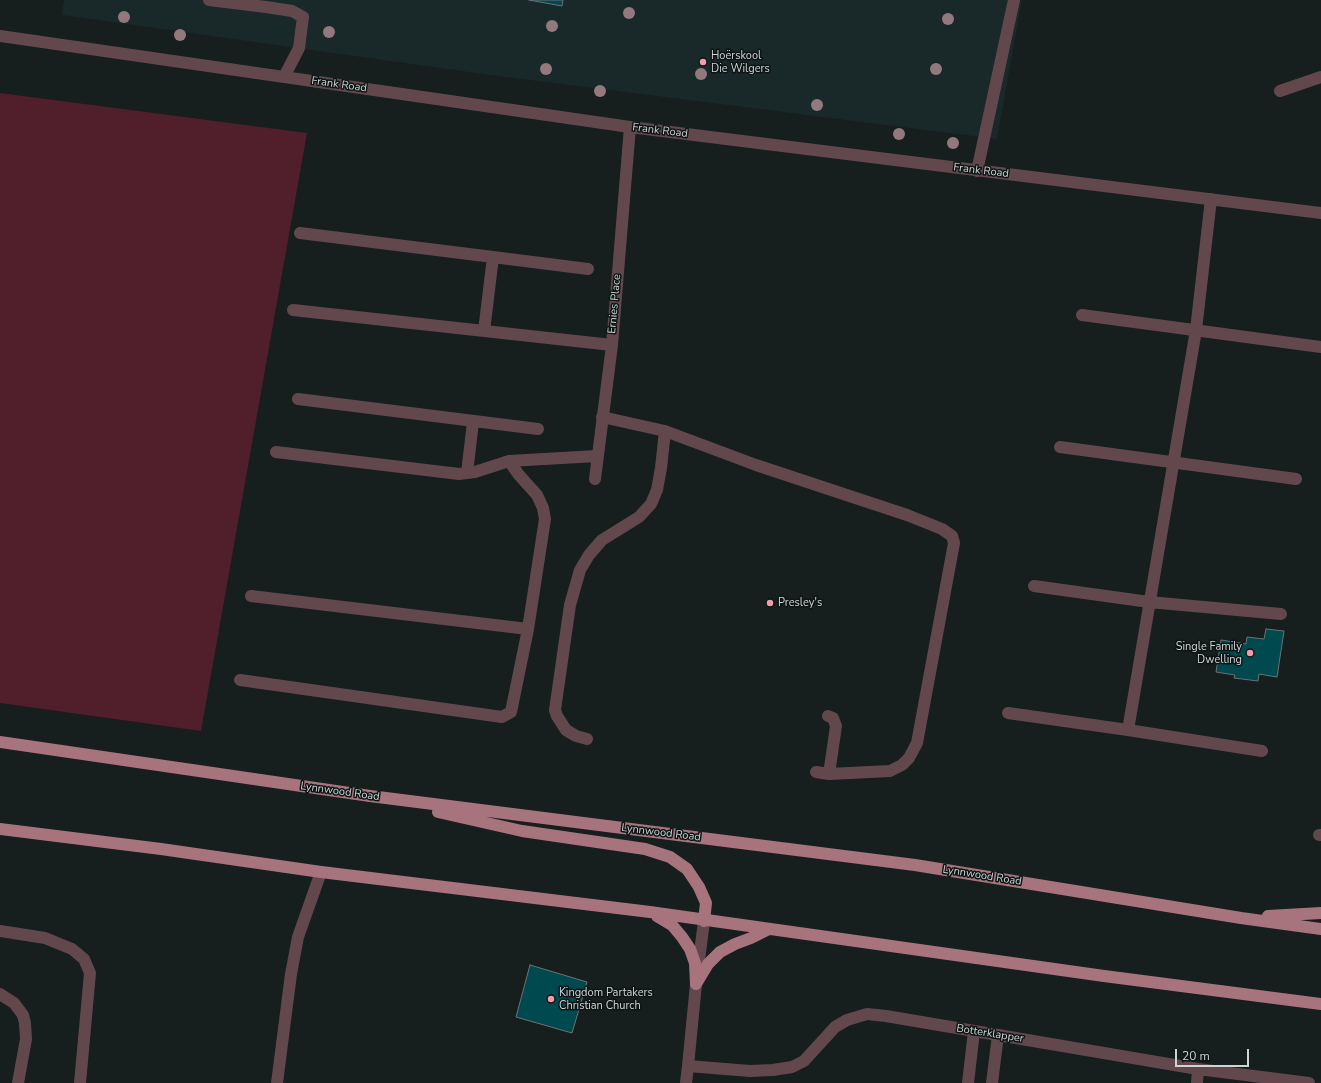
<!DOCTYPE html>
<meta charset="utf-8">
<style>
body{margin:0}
#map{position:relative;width:1321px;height:1083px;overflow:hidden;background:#161e1e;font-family:"Nunito Sans",sans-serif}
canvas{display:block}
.scale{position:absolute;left:1175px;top:1049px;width:74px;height:18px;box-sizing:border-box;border:2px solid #ced3d4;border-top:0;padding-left:5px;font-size:12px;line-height:14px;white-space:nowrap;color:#ced3d4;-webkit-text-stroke:3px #0d1515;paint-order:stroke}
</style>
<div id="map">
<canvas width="1321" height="1083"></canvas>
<div class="scale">20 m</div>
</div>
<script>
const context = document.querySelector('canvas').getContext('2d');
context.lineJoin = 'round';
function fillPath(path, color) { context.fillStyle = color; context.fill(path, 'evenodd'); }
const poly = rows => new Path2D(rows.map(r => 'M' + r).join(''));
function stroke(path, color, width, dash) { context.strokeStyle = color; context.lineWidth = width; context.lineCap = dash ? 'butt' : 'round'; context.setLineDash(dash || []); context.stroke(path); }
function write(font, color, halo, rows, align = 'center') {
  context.font = font + ' "Nunito Sans",sans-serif'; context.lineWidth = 3; context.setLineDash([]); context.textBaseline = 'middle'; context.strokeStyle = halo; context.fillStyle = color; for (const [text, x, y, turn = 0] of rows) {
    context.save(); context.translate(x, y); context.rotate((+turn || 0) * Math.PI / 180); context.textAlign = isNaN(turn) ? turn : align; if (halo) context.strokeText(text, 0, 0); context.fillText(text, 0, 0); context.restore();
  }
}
fillPath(poly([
 [64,0,1022,0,997,139,490,75,62,15]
]), '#192829');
fillPath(poly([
 [0,93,307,133,201,731,0,703]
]), '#511e2b');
const building = poly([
 [529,0,563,0,562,6,529,0],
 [1266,629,1284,631,1277,677,1259,674,1258,681,1234,678,1235,675,1216,672,1221,640,1246,644,1247,637,1264,639,1266,629],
 [530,965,587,982,572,1033,516,1017,530,965]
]);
fillPath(building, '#00494e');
stroke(building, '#6a7374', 1);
stroke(poly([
 [209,0,266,7,292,11,303,17,299,48,284,77],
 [977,171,1014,0],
 [602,417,665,431],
 [828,716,833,718,836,726,829,774],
 [587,739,576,736,566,730,557,716,555,710,570,605,580,570,589,555,602,540,639,517,651,504,657,490,661,468,665,431,756,465,907,515,942,529,952,536,954,543,917,743,909,758,902,765,890,771,829,774,816,772],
 [0,931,45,938,72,949,84,959,90,973,80,1083],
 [0,994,14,1003,23,1015,25,1023,26,1039,18,1083],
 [277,1083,291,974,298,937,321,872],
 [686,1083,688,1066],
 [968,1083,974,1031],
 [992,1083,998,1035]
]), '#62484d', 12);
stroke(poly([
 [0,36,630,127,1321,213],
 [1280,91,1321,77],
 [300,233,493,257],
 [293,310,612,345],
 [1082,315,1321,347],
 [484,331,493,257,588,269],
 [298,399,538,429],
 [1060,447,1296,479],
 [276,452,459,474,475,472,509,461,597,456],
 [467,473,473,422],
 [595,479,612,345,630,127],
 [1034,586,1149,602,1281,614],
 [251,596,528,629],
 [240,680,502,717,511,712,528,629,545,519,543,508,537,495,519,475,509,461],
 [1008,713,1128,730,1262,751],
 [1128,730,1196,330,1211,199],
 [1319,835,1321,835],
 [704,921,696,984,688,1066,750,1071,773,1070,792,1067,804,1061,835,1027,847,1020,867,1014,886,1016,1198,1069,1309,1083],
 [1197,1083,1198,1069]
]), '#62484d', 12);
stroke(poly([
 [0,742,370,796,915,865,1241,918,1321,929],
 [438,812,522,831,645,849,670,857,687,869,699,887,706,903,704,921],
 [0,829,161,849,321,872,650,912,1104,976,1321,1004],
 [657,916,672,925,682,937,690,949,695,963,696,984],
 [1268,916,1321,913],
 [696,984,708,964,720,952,735,944,751,938,769,929]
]), '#a7737d', 12);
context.fillStyle = '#93787e';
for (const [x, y] of [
 [629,13],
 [124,17],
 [948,19],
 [552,26],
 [329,32],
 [180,35],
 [546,69],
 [936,69],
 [701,74],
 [600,91],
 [817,105],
 [899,134],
 [953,143]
]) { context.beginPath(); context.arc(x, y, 6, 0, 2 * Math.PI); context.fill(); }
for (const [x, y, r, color] of [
 [703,62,4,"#f39aac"],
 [770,603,4,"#f39aac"],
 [1250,653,4,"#f39aac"],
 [551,999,4,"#f39aac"]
]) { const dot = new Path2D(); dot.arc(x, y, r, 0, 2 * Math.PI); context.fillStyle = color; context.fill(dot); stroke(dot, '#0d1515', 1.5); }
write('11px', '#ced3d4', '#0d1515', [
 ["Hoërskool",711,56],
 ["Die Wilgers",711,69],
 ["Presley's",778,603],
 ["Single Family",1242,647,"right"],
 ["Dwelling",1242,660,"right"],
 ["Kingdom Partakers",559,993],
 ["Christian Church",559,1006]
], 'left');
write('11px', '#ced3d4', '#0d1515', [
 ["Frank Road",339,85,8],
 ["Frank Road",660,131,7],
 ["Frank Road",981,171,7],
 ["Ernies Place",615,304,-85],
 ["Lynnwood Road",340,792,8],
 ["Lynnwood Road",661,833,7],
 ["Lynnwood Road",982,876,9],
 ["Botterklapper",990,1034,9]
]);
</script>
